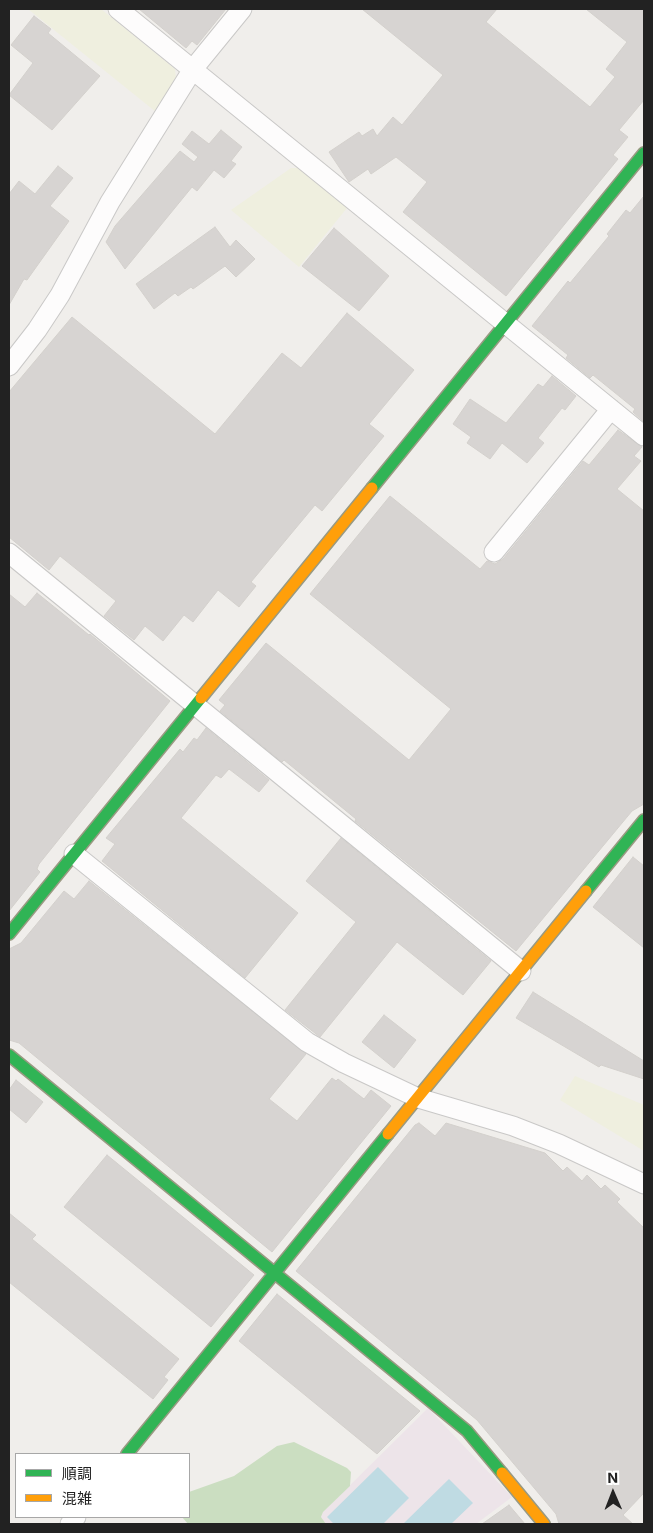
<!DOCTYPE html>
<meta charset="utf-8">
<style>
body{margin:0}
#map{position:relative;width:653px;height:1533px;overflow:hidden;background:#f0eeeb;font-family:Inter,"Noto Sans JP",sans-serif}
canvas{display:block}
.frame{position:absolute;inset:0;border:10px solid #222;pointer-events:none}
.legend{position:absolute;left:15px;top:1453px;width:175px;height:65px;box-sizing:border-box;background:#fff;border:1px solid #a7a7a7;margin:0;padding:6px 9px;list-style:none;font-size:15px;color:#222}
.legend li{display:flex;align-items:center;gap:10px;height:25px}
.legend b{width:25px;border:1px solid #a7a7a7}
.north{position:absolute;left:588px;top:1468px;width:50px;height:50px;-webkit-text-stroke:4px #fff;paint-order:stroke;rotate:359deg;font-size:14px;font-weight:700;line-height:20px;text-align:center;color:#222}
.north::after{content:'';display:block;margin:auto;width:18px;height:22px;background:#222;clip-path:polygon(50% 0,100% 100%,50% 72%,0 100%)}
</style>
<div id="map">
<canvas width="653" height="1533"></canvas>
<div class="frame"></div>
<ul class="legend">
<li><b style="height:6px;background:#30b455"></b>順調</li>
<li><b style="height:6px;background:#ff9f0a"></b>混雑</li>
</ul>
<div class="north">N</div>
</div>
<script>
const context = document.querySelector('canvas').getContext('2d');
context.lineJoin = 'round';
function fillPath(path, color) { context.fillStyle = color; context.fill(path, 'evenodd'); }
const poly = rows => new Path2D(rows.map(r => 'M' + r).join(''));
function stroke(path, color, width, dash) { context.strokeStyle = color; context.lineWidth = width; context.lineCap = dash ? 'butt' : 'round'; context.setLineDash(dash || []); context.stroke(path); }
fillPath(poly([
 [428,1408,512,1497,476,1524,326,1524,321,1517,323,1512]
]), '#ede4e9');
fillPath(poly([
 [28,9,101,9,175,69,176,79,156,112],
 [291,168,298,168,347,208,299,267,231,210],
 [575,1076,644,1105,644,1151,560,1100]
]), '#efefdf');
fillPath(poly([
 [294,1442,347,1468,351,1472,350,1486,323,1512,321,1517,326,1524,188,1524,182,1517,189,1517,189,1492,234,1476,277,1446]
]), '#cbdec1');
fillPath(poly([
 [378,1467,409,1498,383,1524,334,1524,327,1517],
 [449,1479,473,1503,451,1524,403,1524]
]), '#bfdbe3');
const building = poly([
 [139,9,226,9,197,45,192,41,186,48,139,9],
 [362,9,497,9,486,22,590,107,615,77,606,69,627,42,586,9,644,9,644,100,619,130,628,137,613,155,618,159,506,296,403,212,427,182,396,157,371,174,368,169,349,182,329,152,359,132,362,136,373,129,377,136,393,117,402,125,443,75,362,9],
 [34,16,51,29,48,33,100,76,52,130,9,95,33,63,11,45,34,16],
 [221,130,242,147,231,161,236,164,224,178,214,170,197,191,192,187,125,269,106,242,115,226,180,151,194,162,198,157,182,144,192,131,209,144,221,130],
 [58,166,73,178,50,206,69,221,27,280,24,279,9,305,9,194,19,181,35,194,58,166],
 [644,196,644,422,633,412,635,409,593,375,590,378,566,358,568,355,532,326,568,281,570,283,609,236,607,234,626,210,630,213,644,196],
 [215,227,230,247,236,240,255,259,236,277,225,266,193,289,191,287,178,296,175,293,154,309,136,284,215,227],
 [334,228,389,276,359,311,302,266,334,228],
 [347,313,414,370,369,424,384,436,322,511,315,505,251,582,256,586,239,607,218,590,193,622,184,615,163,641,145,626,134,640,104,616,116,601,60,556,49,570,9,537,9,392,72,317,215,434,282,353,301,368,347,313],
 [552,376,576,396,565,410,562,408,538,438,544,443,527,463,502,443,490,459,467,443,471,437,453,424,470,399,506,423,538,384,543,387,552,376],
 [618,430,642,447,634,456,641,461,617,489,644,511,644,804,632,811,516,951,355,821,356,819,284,760,282,762,220,711,225,705,219,700,266,643,409,760,451,709,310,594,390,496,480,569,487,561,495,564,503,559,583,461,589,465,618,430],
 [37,593,89,635,90,634,170,701,39,864,37,869,40,872,9,911,9,594,25,607,37,593],
 [206,728,269,780,259,792,229,769,221,778,216,775,181,818,298,913,245,978,102,861,115,844,106,838,180,749,183,752,194,738,197,740,206,728],
 [341,838,491,961,463,995,397,942,320,1037,285,1010,356,922,306,881,341,838],
 [633,857,644,866,644,948,593,907,633,857],
 [89,881,306,1054,269,1099,297,1121,332,1078,336,1081,338,1079,364,1099,371,1090,391,1106,272,1252,19,1043,9,1040,9,949,21,943,64,891,74,899,89,881],
 [533,992,644,1061,644,1079,601,1065,599,1067,516,1018,533,992],
 [384,1015,416,1040,394,1068,362,1042,384,1015],
 [16,1080,43,1102,26,1123,9,1109,9,1090,16,1080],
 [419,1123,435,1136,446,1123,545,1153,563,1171,567,1167,582,1181,587,1175,601,1189,605,1185,620,1199,617,1202,644,1228,644,1493,623,1515,633,1524,559,1524,556,1514,477,1420,296,1271,415,1125,419,1123],
 [107,1155,254,1275,211,1327,64,1207,107,1155],
 [9,1213,36,1235,32,1239,179,1359,164,1377,168,1380,153,1399,9,1282,9,1213],
 [277,1294,420,1411,377,1454,239,1341,277,1294],
 [509,1505,525,1524,482,1524,509,1505]
]);
fillPath(building, '#d7d4d2');
stroke(building, '#d3d0cc', 1);
const street = poly([
 [118,9,644,436],
 [9,366,37,330,60,295,110,202,193,69,242,9],
 [494,552,611,409],
 [9,553,521,971],
 [74,854,307,1042,344,1063,418,1098,513,1126,559,1144,644,1184],
 [70,1524,76,1517]
]);
const fast = poly([
 [372,488,644,153],
 [586,891,644,820],
 [9,934,201,698],
 [9,1055,467,1431,502,1473],
 [127,1454,388,1134]
]);
const slow = poly([
 [201,698,372,488],
 [388,1134,586,891],
 [502,1473,544,1524]
]);
stroke(street, '#c9c8c7', 21);
stroke(fast, '#999a82', 14);
stroke(slow, '#999a82', 14);
stroke(street, '#fdfcfc', 19);
stroke(fast, '#30b455', 11);
stroke(slow, '#ff9f0a', 11);
</script>
